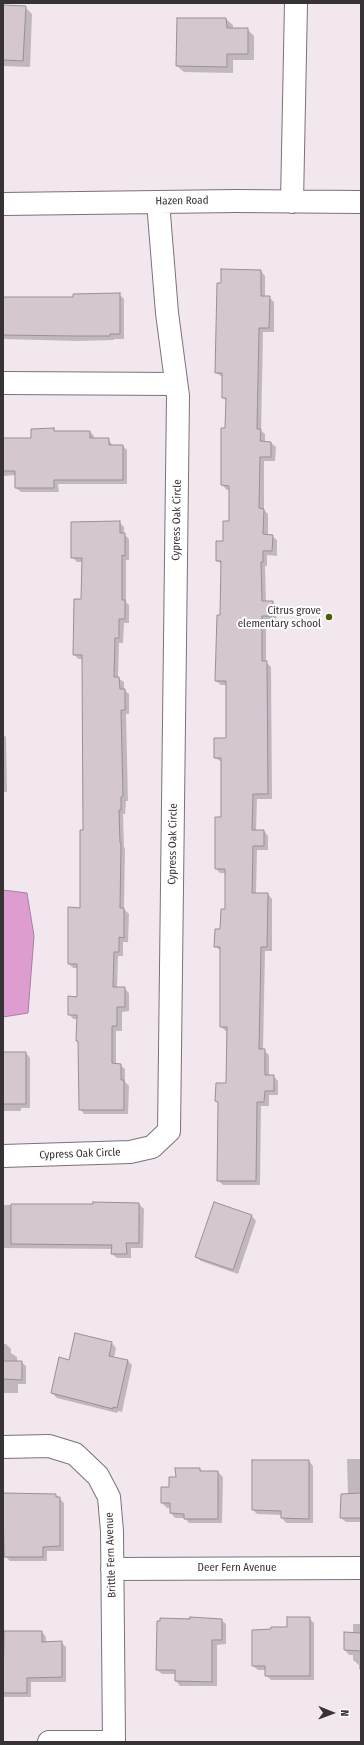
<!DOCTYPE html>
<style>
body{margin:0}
#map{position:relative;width:364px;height:1745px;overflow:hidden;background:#f2e6ef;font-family:"Fira Sans Condensed",sans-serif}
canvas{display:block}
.frame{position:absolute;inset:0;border:4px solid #373236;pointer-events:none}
.north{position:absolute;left:312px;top:1693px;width:40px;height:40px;-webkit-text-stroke:3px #fff;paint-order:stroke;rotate:91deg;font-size:11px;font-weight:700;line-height:16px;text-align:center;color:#373236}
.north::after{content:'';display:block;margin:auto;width:14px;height:18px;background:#373236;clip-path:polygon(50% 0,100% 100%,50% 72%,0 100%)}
</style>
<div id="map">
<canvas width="364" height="1745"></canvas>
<div class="frame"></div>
<div class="north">N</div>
</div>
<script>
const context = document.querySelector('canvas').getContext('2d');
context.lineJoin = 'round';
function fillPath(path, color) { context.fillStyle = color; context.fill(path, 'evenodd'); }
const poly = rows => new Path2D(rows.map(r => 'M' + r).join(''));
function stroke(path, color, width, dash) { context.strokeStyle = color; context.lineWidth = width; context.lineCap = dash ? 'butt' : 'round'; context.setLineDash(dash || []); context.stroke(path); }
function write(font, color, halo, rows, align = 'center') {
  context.font = font + ' "Fira Sans Condensed",sans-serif'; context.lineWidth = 4; context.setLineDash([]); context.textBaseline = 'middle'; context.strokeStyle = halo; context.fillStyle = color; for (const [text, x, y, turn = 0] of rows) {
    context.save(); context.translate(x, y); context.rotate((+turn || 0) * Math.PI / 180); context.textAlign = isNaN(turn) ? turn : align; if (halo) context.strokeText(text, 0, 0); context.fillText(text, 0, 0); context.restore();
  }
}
const water = poly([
 [3,890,27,893,34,936,28,1013,3,1017,3,890]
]);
fillPath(water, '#dd9ecf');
stroke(water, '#ab7ea1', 1);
fillPath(poly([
 [3,6,25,7,32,14,30,67,3,66],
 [178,19,226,19,233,25,233,29,247,29,254,36,254,60,233,60,233,73,184,72,177,66],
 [261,271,265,276,265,297,269,297,274,302,274,332,263,332,261,431,265,434,265,442,271,443,276,447,275,461,264,461,264,510,268,514,268,535,272,536,277,540,277,556,267,555,267,566,265,566,266,602,272,602,277,606,276,621,266,620,266,662,271,667,272,799,257,799,256,831,264,831,268,836,268,850,257,850,256,894,268,894,272,899,272,951,265,951,263,1050,269,1055,269,1076,273,1076,278,1081,278,1095,269,1095,269,1106,261,1106,260,1185,223,1185,218,1180,219,1104,216,1101,227,1084,228,1031,226,1031,221,1027,221,951,215,946,226,910,226,873,220,873,216,869,222,818,222,762,215,758,227,739,227,685,221,685,216,681,221,616,222,565,217,560,230,522,230,490,227,490,222,485,227,402,223,397,223,377,216,373,222,284],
 [119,294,124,299,124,339,114,339,114,340,78,341,3,339,3,297,74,298],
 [53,430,55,432,90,432,94,436,94,439,108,439,113,446,123,446,127,450,127,484,58,484,59,492,21,492,16,488,16,475,3,476,3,439,32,439],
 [119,522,124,527,124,534,129,539,129,560,126,560,126,602,129,605,129,623,124,623,123,643,119,643,118,678,124,682,124,690,129,694,129,714,126,714,128,801,126,801,125,814,123,814,124,847,125,849,124,909,129,914,128,942,123,942,123,956,118,956,117,988,124,988,129,993,129,1011,122,1012,122,1031,116,1031,116,1064,120,1065,125,1069,125,1082,129,1086,128,1114,84,1114,80,1109,78,1019,73,1019,69,1014,78,998,78,968,73,968,69,964,81,909,84,831,83,659,78,659,74,654,82,600,83,562,77,562,72,557],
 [3,735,6,737,7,792,3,792],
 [3,1053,26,1053,30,1058,30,1108,21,1108,21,1111,3,1111],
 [215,1203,252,1216,256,1221,238,1274,201,1261,196,1257],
 [139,1204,144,1209,143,1248,131,1248,131,1258,117,1258,112,1254,112,1249,3,1248,3,1205],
 [112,1343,116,1348,114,1358,128,1361,132,1365,122,1412,118,1411,117,1413,57,1398,52,1393,70,1361],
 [3,1344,6,1344,11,1349,11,1353,17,1357,17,1362,21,1362,26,1366,26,1384,18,1384,18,1393,3,1393],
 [347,1459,361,1459,361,1522,346,1522,341,1518,348,1494],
 [309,1461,313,1466,313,1523,286,1523,282,1518,282,1515,257,1514,253,1510],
 [200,1469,203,1472,218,1472,223,1477,222,1523,189,1523,185,1518,175,1518,171,1513,171,1508,167,1508,162,1503,162,1488,170,1488,177,1478],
 [3,1494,55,1495,59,1498,64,1503,64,1551,47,1551,47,1561,10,1561,5,1556],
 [213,1618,221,1620,226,1624,226,1644,217,1645,217,1686,180,1686,176,1681,176,1674,162,1674,157,1670,161,1619],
 [309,1618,314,1623,314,1680,271,1680,266,1675,266,1670,258,1670,253,1666,288,1628],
 [353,1624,361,1624,361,1671,359,1669,359,1665,353,1660,353,1655,349,1655,345,1650,353,1634],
 [42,1632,46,1637,46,1643,61,1642,66,1647,66,1682,31,1682,31,1697,3,1697,3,1670,5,1670]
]), '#0003');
const building = poly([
 [3,5,26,6,23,61,3,60,3,5],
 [177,18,226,18,227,28,248,28,248,54,227,54,227,67,176,66,177,18],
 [221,269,261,270,261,296,270,296,269,328,259,328,257,429,261,429,260,441,271,442,271,457,260,457,259,508,264,509,263,534,273,535,272,551,263,551,263,562,261,562,262,601,273,601,272,616,262,616,262,661,267,661,268,794,253,794,252,830,264,830,264,846,253,846,252,893,268,893,267,947,261,947,259,1049,265,1049,265,1075,274,1075,274,1091,265,1091,264,1102,257,1102,256,1181,217,1181,218,1102,215,1101,216,1083,226,1083,227,1027,220,1027,220,947,214,947,215,929,220,929,221,909,225,909,225,869,215,869,215,817,221,817,221,758,214,758,214,738,226,738,226,681,215,681,217,615,220,615,221,561,216,561,216,541,223,541,223,521,229,521,229,486,221,485,221,428,225,428,226,398,222,398,222,373,215,373,217,283,221,283,221,269],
 [120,293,120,334,110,334,110,336,73,336,3,335,3,297,73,297,73,294,120,293],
 [54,428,54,431,90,431,90,438,109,438,109,445,123,445,123,480,54,480,54,488,15,488,15,471,3,471,3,438,31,438,31,429,54,428],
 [120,521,120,533,125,533,125,556,122,555,122,600,125,600,125,619,119,619,119,638,115,638,114,677,119,677,120,689,125,689,125,710,121,710,123,796,121,797,121,810,119,810,120,843,121,843,120,908,124,908,124,938,119,937,119,952,114,952,113,987,125,987,125,1007,117,1007,117,1026,112,1026,112,1063,121,1064,121,1080,124,1080,124,1110,79,1110,78,1041,76,1041,77,1015,68,1015,68,996,77,997,77,964,68,964,68,907,80,908,80,830,83,830,82,655,73,655,74,599,81,599,82,558,71,558,71,522,120,521],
 [3,1052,26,1052,26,1104,3,1104,3,1052],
 [93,1202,139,1203,139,1243,126,1243,127,1254,111,1254,112,1245,11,1244,11,1204,93,1204,93,1202],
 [214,1202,252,1215,233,1270,195,1257,214,1202],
 [75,1333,112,1342,109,1356,128,1360,117,1408,113,1407,113,1409,51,1393,59,1357,69,1360,75,1333],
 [3,1361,22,1361,22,1380,3,1379,3,1361],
 [252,1460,309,1460,309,1519,281,1518,281,1511,252,1510,252,1460],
 [175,1468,200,1468,200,1471,218,1471,218,1519,184,1519,184,1514,170,1513,170,1503,161,1503,161,1487,169,1487,169,1477,176,1477,175,1468],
 [3,1493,56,1494,56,1497,60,1497,60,1546,43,1547,43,1557,4,1557,3,1493],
 [361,1493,361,1518,340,1518,341,1494,361,1493],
 [190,1617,222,1619,222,1640,212,1640,212,1682,175,1681,175,1670,156,1670,157,1621,160,1621,160,1618,190,1619,190,1617],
 [287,1617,310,1617,310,1676,265,1676,265,1666,252,1666,252,1630,271,1629,271,1627,287,1627,287,1617],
 [4,1631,42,1631,42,1642,62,1641,62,1677,27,1678,27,1693,3,1693,4,1631],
 [344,1632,361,1633,361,1651,344,1650,344,1632]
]);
fillPath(building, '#d4c7d0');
stroke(building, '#9a8f97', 1);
const minor = poly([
 [292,202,296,3],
 [3,204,236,201,361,202],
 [3,383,176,384],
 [3,1156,130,1152,152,1147,169,1131,178,396,167,313,158,202],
 [3,1447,49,1446,75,1454,98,1476,109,1497,112,1531,114,1742],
 [112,1569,361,1568],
 [49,1742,114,1742]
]);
stroke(minor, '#7c7179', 24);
stroke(minor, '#fff', 22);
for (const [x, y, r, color] of [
 [329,617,4,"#485f0a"]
]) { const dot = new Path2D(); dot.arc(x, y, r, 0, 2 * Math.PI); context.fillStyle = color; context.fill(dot); stroke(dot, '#fff', 1.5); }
write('11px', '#373236', '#fff', [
 ["Hazen Road",182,201,-1],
 ["Cypress Oak Circle",177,520,-89],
 ["Cypress Oak Circle",173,844,-89],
 ["Cypress Oak Circle",80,1154,-2],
 ["Brittle Fern Avenue",111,1555,-92],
 ["Deer Fern Avenue",237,1568]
]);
write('11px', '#373236', '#fff', [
 ["Citrus grove",321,611],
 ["elementary school",321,624]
], 'right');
</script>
